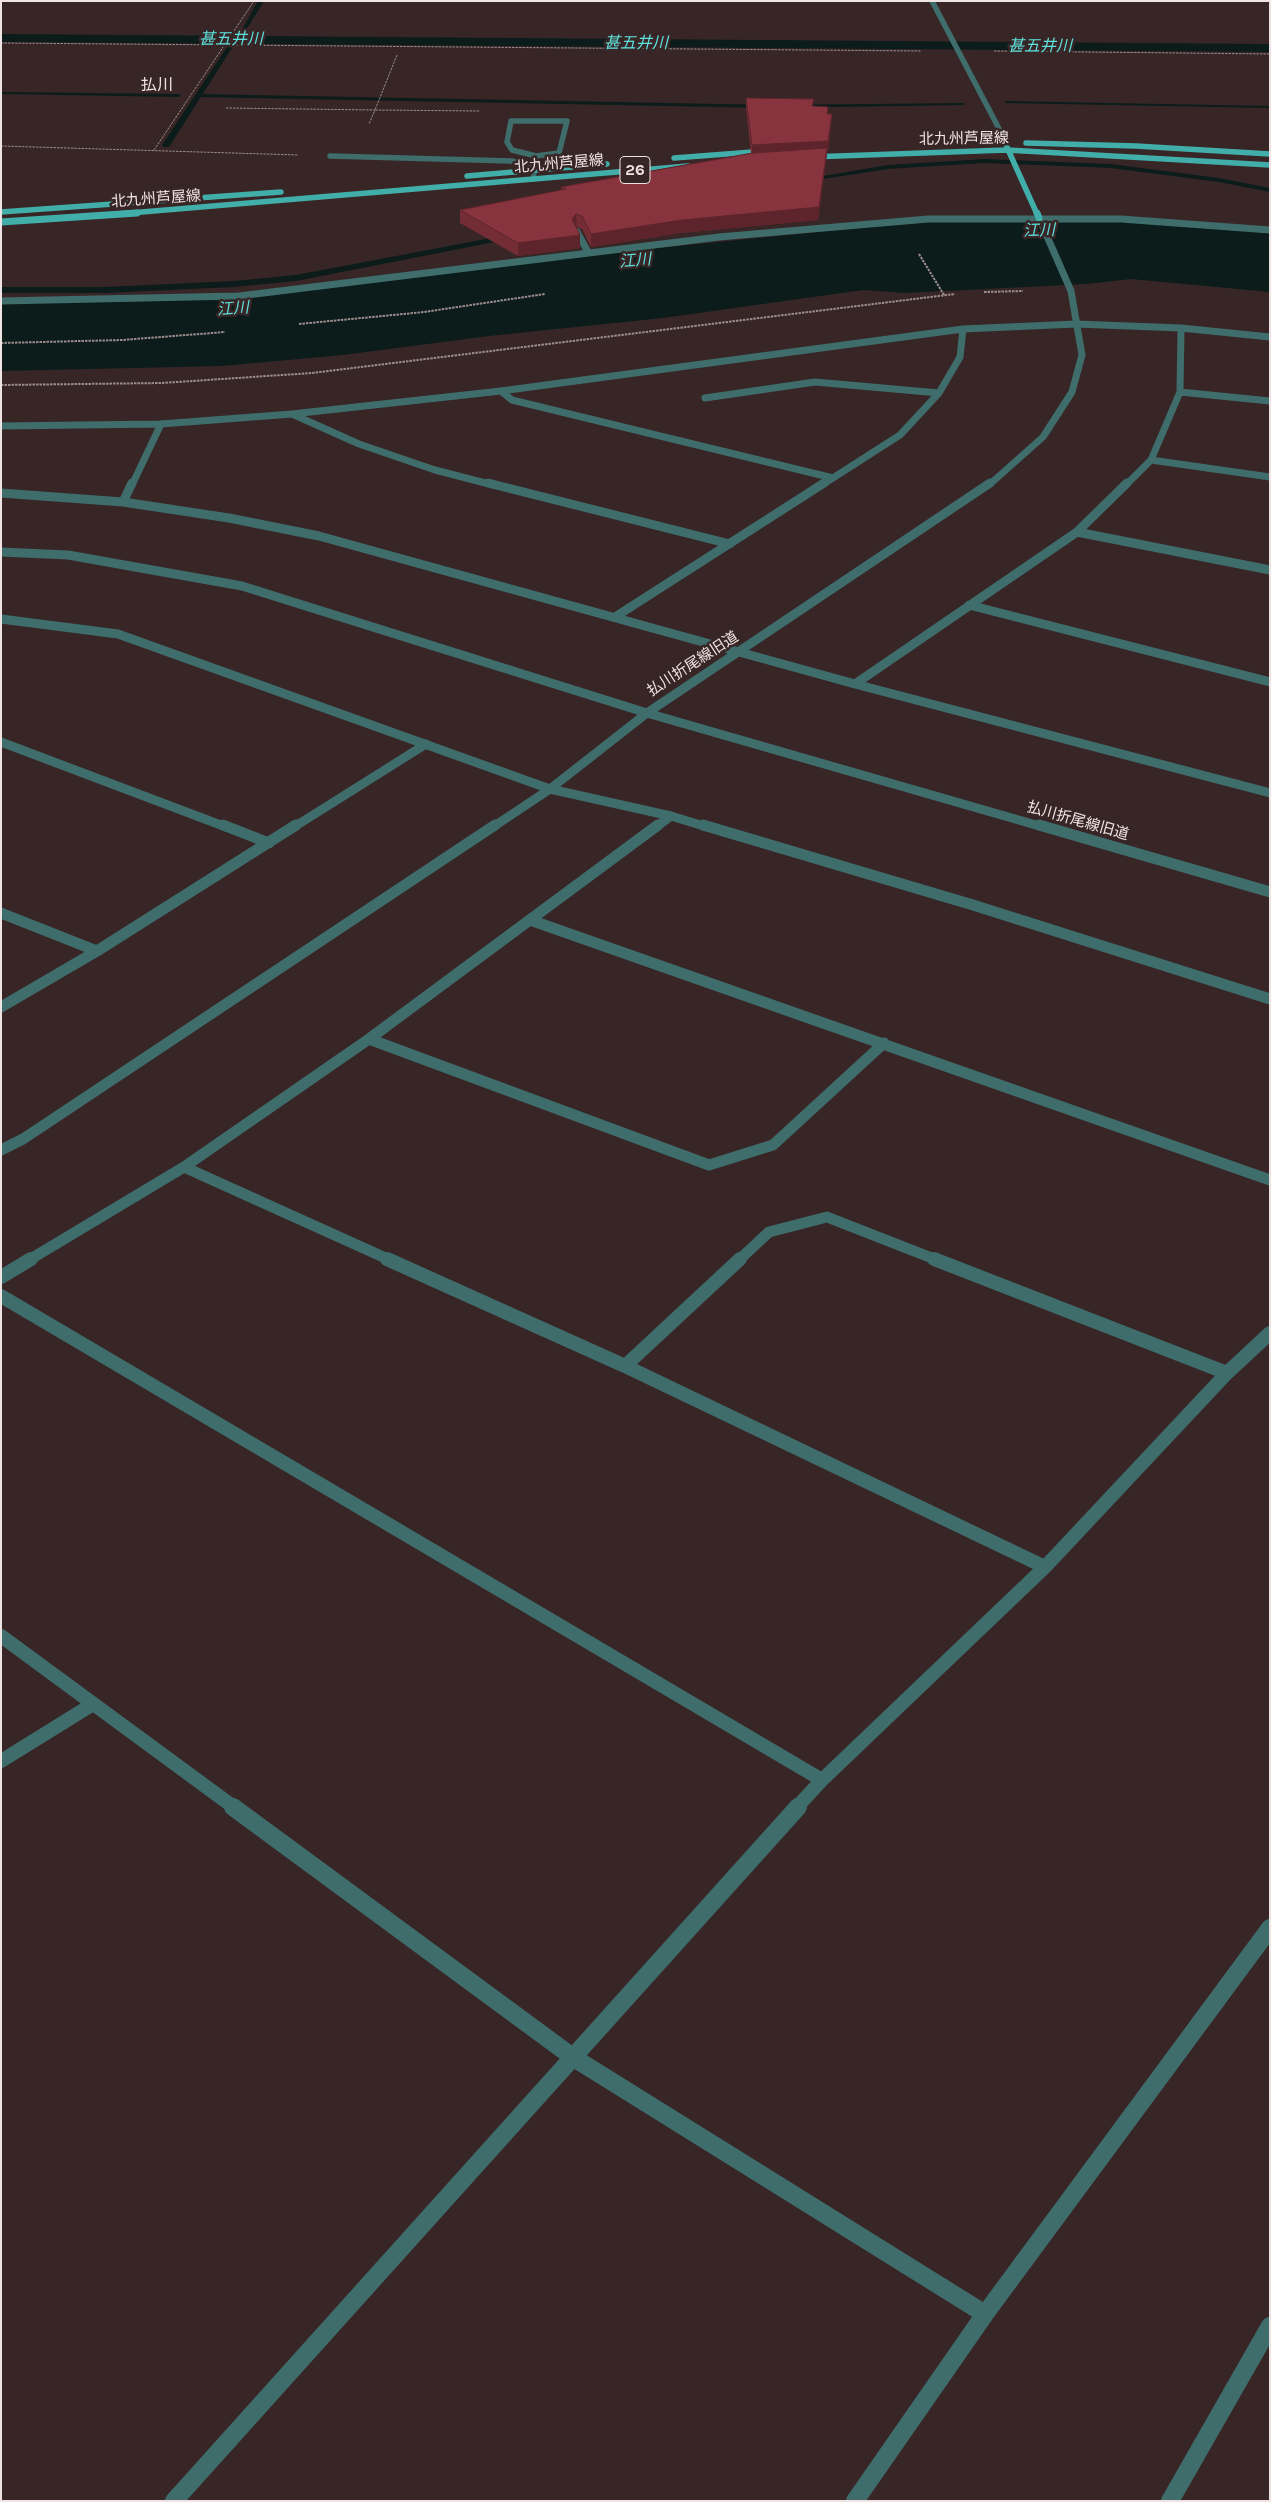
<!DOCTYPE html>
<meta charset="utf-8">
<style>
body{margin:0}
#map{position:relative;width:1271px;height:2502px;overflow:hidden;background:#382627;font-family:Karla,sans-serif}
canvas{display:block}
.frame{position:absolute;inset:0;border:2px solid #f0e3e3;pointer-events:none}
</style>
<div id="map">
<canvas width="1271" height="2502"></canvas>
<div class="frame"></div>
</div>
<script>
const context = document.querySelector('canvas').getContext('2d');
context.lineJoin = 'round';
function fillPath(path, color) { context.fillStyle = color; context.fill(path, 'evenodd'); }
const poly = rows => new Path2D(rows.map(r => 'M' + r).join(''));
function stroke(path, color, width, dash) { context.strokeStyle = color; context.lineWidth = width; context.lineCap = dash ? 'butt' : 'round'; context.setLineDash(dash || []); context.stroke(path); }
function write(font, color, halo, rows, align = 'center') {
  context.font = font + ' Karla,"Noto Sans JP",sans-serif'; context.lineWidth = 5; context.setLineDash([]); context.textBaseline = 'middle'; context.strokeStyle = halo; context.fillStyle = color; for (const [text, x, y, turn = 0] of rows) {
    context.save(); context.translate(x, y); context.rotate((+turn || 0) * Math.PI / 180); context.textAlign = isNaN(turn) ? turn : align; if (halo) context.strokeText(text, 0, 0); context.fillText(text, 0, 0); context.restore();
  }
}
fillPath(poly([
 [1,34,1270,44,1270,52,1,42],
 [1,92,181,94,179,97,1,94],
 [199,94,772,105,964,103,965,105,771,108,198,97],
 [1005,101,1270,106,1270,108,1005,103],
 [1117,221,1270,232,1270,292,1131,279,1086,284,905,293,863,290,663,318,489,336,343,355,222,366,1,371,1,303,156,301,265,296,578,256,838,230,931,222]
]), '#0b1c1b');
fillPath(poly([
 [258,1,264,1,240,40,236,40,258,1],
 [227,47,232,48,169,147,163,147,162,145,227,47],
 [985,159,1111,164,1219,178,1270,188,1270,192,1219,182,1111,168,985,163,888,169,804,182,800,180,888,165,985,159],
 [512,234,516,236,515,238,296,281,234,287,105,293,1,293,1,287,105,287,234,281,296,275,512,234]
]), '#0b1c1b');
stroke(poly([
 [1,43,921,51],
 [994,51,1270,54],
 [397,55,375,110,480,111],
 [226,108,375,110,369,124],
 [1,146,298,155],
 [154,150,254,1]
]), '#9c8d8d', 1, [2.5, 1]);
stroke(poly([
 [919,254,944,295],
 [984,292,1023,291],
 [299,324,424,312,545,294],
 [1,343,122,340,225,332],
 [1,385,162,383,312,373,955,294]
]), '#9c8d8d', 2, [2.5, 1]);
stroke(poly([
 [932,1,1006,142],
 [511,121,567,121,559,153,536,156,512,150,507,142,511,121],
 [330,156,511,161,533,164,534,179],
 [533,164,536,156]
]), '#3e6d6b', 5.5);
stroke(poly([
 [577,232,588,252],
 [1,301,239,296,719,237,928,219,1121,219,1270,230],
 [501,391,512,400,833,478],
 [1180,392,1270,401],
 [705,398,815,382,939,393],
 [292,414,359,444,435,470,493,485],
 [1,426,161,424,292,414,501,391,963,329,1076,324,1181,328,1270,337],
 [1151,460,1270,477],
 [132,485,161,424],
 [822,485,900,435,939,393,960,357,963,329],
 [989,485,1043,437,1072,392,1082,355,1071,291,1039,218],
 [1126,485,1151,460,1180,392,1181,328]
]), '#3e6d6b', 7);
stroke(poly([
 [488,483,730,544],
 [1,493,123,502,229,518,319,536,855,684,1270,793],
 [123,502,132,483],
 [1077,532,1270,570],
 [1,552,68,555,242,586,647,713,1043,827],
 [969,605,1270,682],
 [615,617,824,483],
 [1,619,118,634,550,789,671,816,707,827],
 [855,684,1077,532,1127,483],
 [1,742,226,827],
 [294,827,426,744],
 [493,827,550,789,647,713,990,483],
 [656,827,671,816]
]), '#3e6d6b', 9);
stroke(poly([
 [223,825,269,843],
 [703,825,973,905,1270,999],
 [1039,825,1270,892],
 [1,913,97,951],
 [530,920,1270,1180],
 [1,1007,97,951,296,825],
 [369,1039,709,1165,773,1145,884,1043],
 [1,1150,23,1139,495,825],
 [184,1167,390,1260],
 [29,1260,184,1167,369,1039,658,825],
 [739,1260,769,1232,827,1217,937,1260]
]), '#3e6d6b', 11);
stroke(poly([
 [387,1259,625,1366,1045,1567],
 [934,1259,1227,1373],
 [1,1277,31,1259],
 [1,1296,822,1780],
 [625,1366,740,1259],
 [1,1636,235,1808],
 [1,1761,93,1704],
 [796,1808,822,1780,1045,1567,1227,1373,1270,1333]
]), '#3e6d6b', 14);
stroke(poly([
 [233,1807,574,2058,985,2314],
 [174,2501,798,1807],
 [855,2501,985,2314,1270,1928],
 [1170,2501,1270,2326]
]), '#3e6d6b', 18);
stroke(poly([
 [1026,143,1136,146,1270,154],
 [1006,145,1037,214],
 [810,157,1007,150,1270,165],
 [674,158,766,151],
 [467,176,607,164],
 [1,212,281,192],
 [118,214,688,166]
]), '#42aeaa', 5.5);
stroke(poly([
 [1037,213,1039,218],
 [1,222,137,213]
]), '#42aeaa', 7);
fillPath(poly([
 [746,98,814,106,828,107,828,114,832,114,831,125,828,151,827,151,826,161,818,220,681,233,591,247,582,229,577,227,576,228,580,235,580,248,518,256,460,223,460,210,561,190,561,187,751,153,746,108]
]), '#742d35');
fillPath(poly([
 [832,114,831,125,828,151,827,151,826,161,818,220,681,233,591,247,591,234,752,156,752,145],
 [576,214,577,227,572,232,572,219],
 [580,235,580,248,518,256,518,243]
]), '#5e242b');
const building = poly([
 [746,98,814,99,812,106,828,107,827,114,832,114,828,141,752,145,746,98],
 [827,148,819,207,682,220,591,234,582,216,576,214,572,219,580,235,518,243,460,210,566,189,561,187,753,153,827,148]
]);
fillPath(building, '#87343e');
stroke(building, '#5e242b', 1);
write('15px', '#f0e3e3', '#382627', [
 ["北九州芦屋線",964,139,-1],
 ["北九州芦屋線",559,164,-5],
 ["北九州芦屋線",156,199,-4],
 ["払川折尾線旧道",693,664,-33],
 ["払川折尾線旧道",1078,821,16]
]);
write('italic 16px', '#5de1dd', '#382627', [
 ["甚五井川",231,39],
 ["甚五井川",636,43],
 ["甚五井川",1040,46],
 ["江川",1039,231,-2],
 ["江川",635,261,-5],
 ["江川",233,309,-4]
]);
write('16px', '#f0e3e3', '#382627', [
 ["払川",157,85]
]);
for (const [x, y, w] of [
 [635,170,30]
]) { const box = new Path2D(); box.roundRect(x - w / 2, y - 13.5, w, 27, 4); context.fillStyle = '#382627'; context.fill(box); stroke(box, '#f0e3e3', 1); }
write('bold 16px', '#f0e3e3', null, [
 ["26",635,170]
]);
</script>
